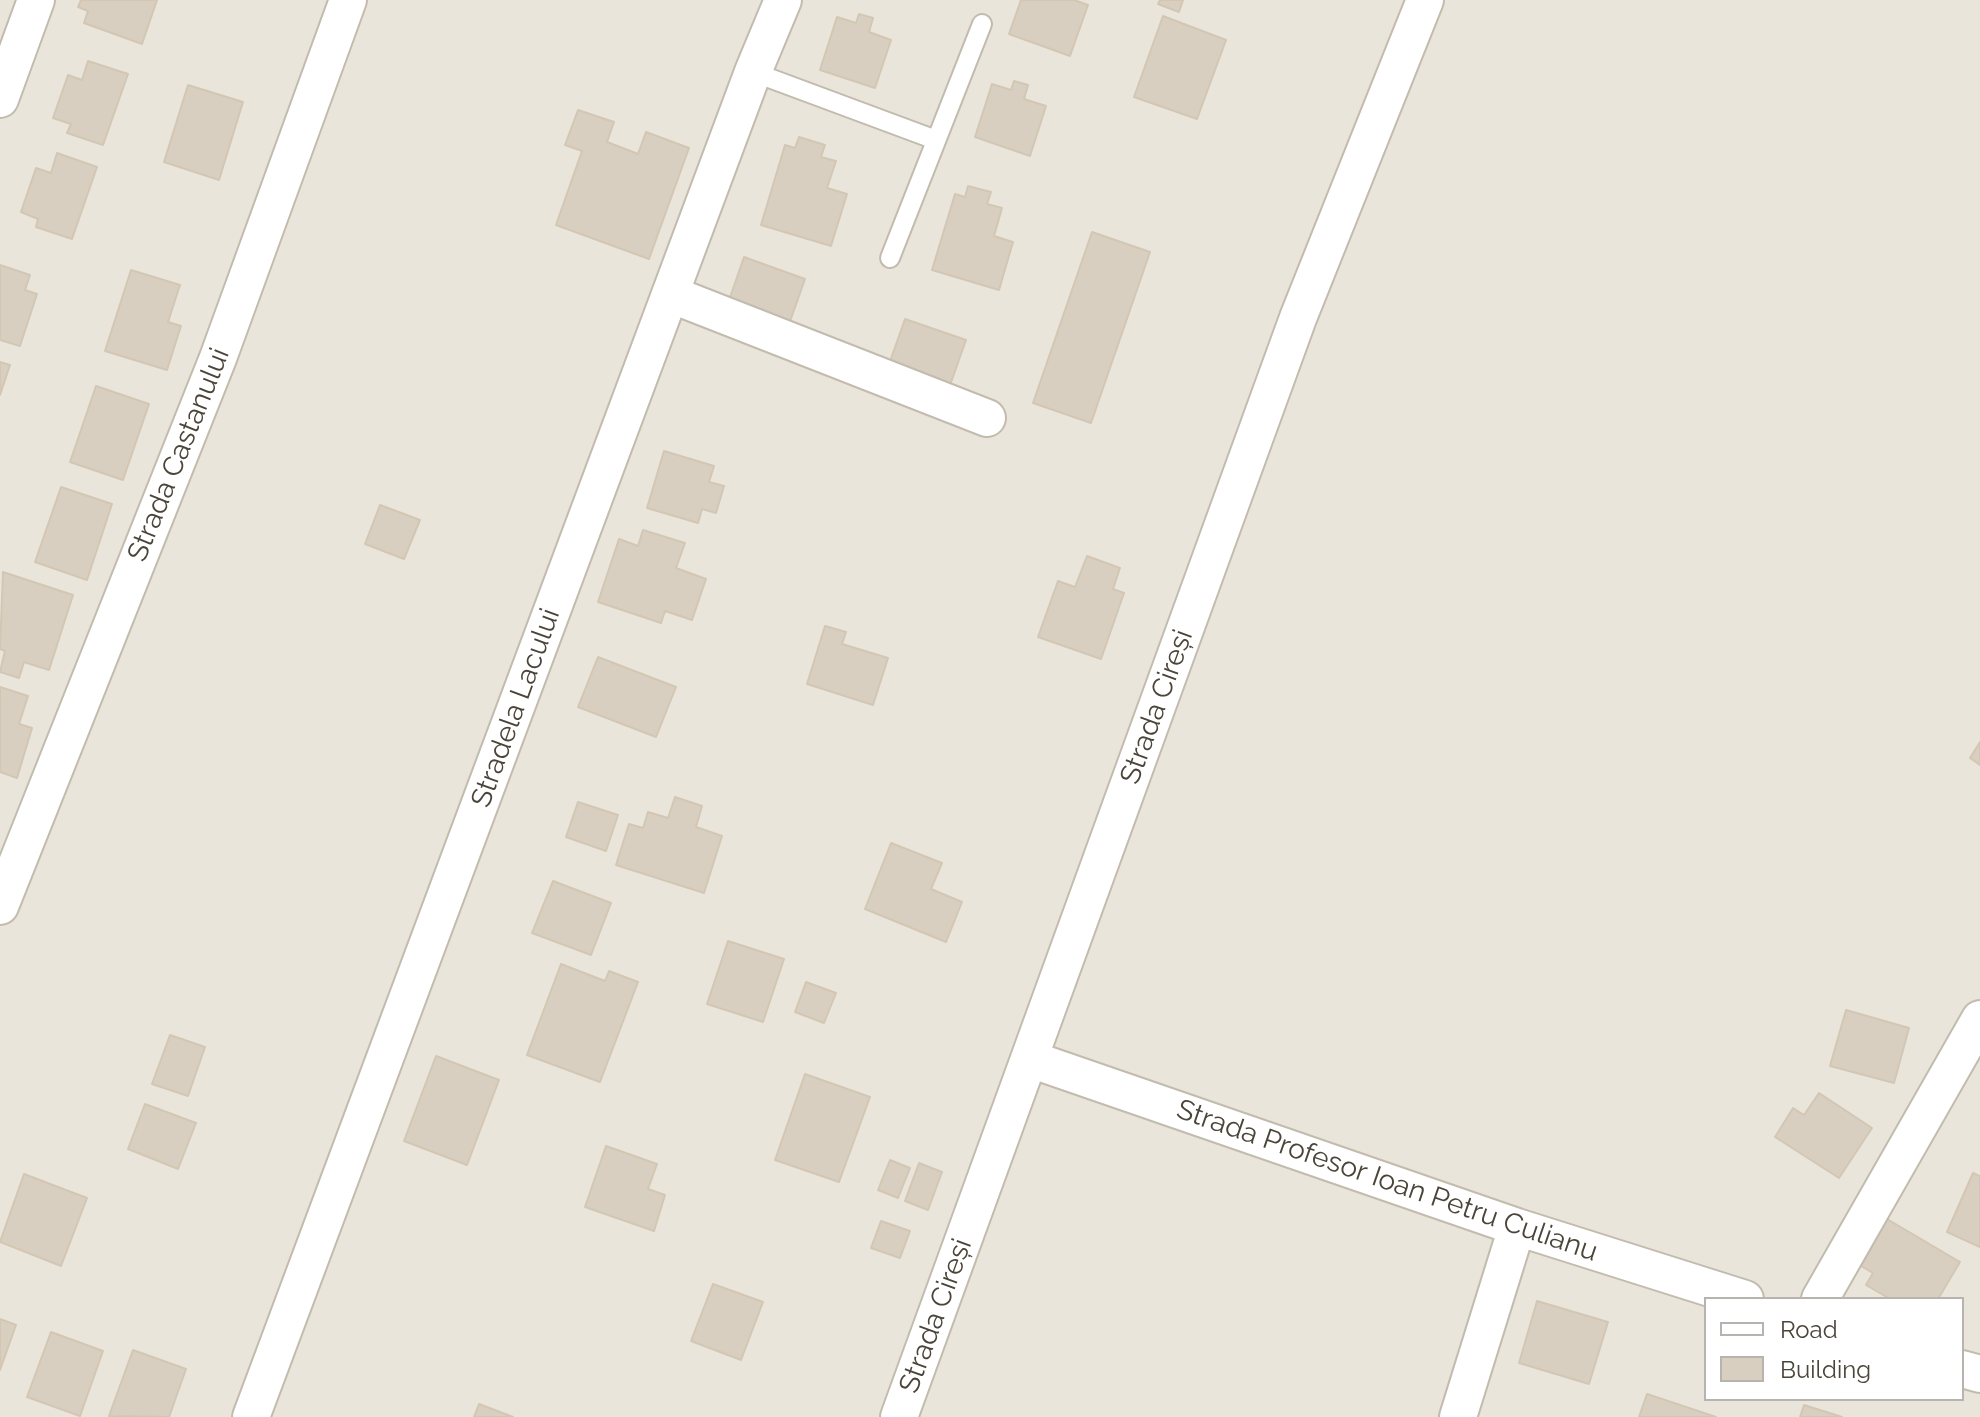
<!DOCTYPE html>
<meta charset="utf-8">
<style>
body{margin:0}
#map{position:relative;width:1980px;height:1417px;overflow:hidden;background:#f6f3ec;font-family:Raleway,sans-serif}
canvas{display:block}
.legend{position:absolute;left:1704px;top:1297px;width:260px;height:104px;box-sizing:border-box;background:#fff;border:2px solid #b7b4b0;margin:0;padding:10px 14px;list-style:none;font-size:24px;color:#4b4439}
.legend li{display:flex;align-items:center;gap:16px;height:40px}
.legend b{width:40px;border:2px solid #b7b4b0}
</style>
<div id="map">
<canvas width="1980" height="1417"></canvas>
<ul class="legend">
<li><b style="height:10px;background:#fff"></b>Road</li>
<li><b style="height:22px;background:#d8cfc1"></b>Building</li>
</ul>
</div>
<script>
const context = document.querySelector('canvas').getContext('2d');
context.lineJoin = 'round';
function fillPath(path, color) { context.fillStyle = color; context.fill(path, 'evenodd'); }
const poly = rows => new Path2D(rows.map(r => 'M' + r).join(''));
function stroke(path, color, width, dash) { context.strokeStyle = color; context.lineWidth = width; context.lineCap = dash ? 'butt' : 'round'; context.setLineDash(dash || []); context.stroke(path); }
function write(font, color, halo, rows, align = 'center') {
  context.font = font + ' Raleway,sans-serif'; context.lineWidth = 6; context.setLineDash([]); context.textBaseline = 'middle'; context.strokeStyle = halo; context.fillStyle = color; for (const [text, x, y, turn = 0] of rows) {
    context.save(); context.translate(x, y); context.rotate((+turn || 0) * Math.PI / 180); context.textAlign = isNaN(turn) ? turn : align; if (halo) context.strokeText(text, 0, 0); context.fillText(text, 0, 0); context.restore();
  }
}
fillPath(poly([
 [0,0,1980,0,1980,1417,0,1417],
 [1706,1299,1962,1299,1962,1399,1706,1399]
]), '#eae5da');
const building = poly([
 [81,0,157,0,142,44,84,23,88,11,78,7,81,0],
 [1021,0,1074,0,1088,5,1070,56,1009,34,1021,0],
 [1160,0,1183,0,1179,12,1158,4,1160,0],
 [859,14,873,18,869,32,891,40,875,88,820,70,837,17,856,23,859,14],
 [1163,16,1226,40,1197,119,1134,97,1163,16],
 [88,61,128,74,103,145,67,133,71,124,53,118,68,75,82,80,88,61],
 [1014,81,1028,85,1024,99,1046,106,1030,156,975,137,992,84,1011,90,1014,81],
 [188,85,243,102,219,180,164,162,188,85],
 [578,110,614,122,607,142,638,154,646,132,689,148,649,259,556,225,582,151,565,145,578,110],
 [799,137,825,145,821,157,836,161,827,188,847,194,831,246,761,225,785,145,795,148,799,137],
 [57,153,97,167,72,239,36,227,38,219,21,212,36,168,51,173,57,153],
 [968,186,991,192,987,204,1002,208,994,236,1013,242,999,290,932,270,955,194,965,197,968,186],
 [1092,232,1150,252,1091,423,1033,403,1092,232],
 [744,257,805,279,787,330,726,309,744,257],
 [0,265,30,275,25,290,37,294,20,346,0,340,0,265],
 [131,270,180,285,168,322,181,326,167,370,105,351,131,270],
 [905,319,966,340,948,391,887,370,905,319],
 [0,362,10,365,0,395,0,362],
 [96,386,149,404,123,480,70,462,96,386],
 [664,451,714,466,709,482,724,486,716,513,702,509,698,523,647,508,664,451],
 [61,487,112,504,87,580,35,562,61,487],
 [380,505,420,520,404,559,365,544,380,505],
 [643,530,685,543,676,568,706,579,692,620,665,611,661,623,598,602,619,539,638,546,643,530],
 [1087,556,1120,568,1113,589,1124,593,1101,659,1038,637,1058,581,1075,587,1087,556],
 [3,572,73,595,49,670,24,662,19,678,0,672,5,651,0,649,3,572],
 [825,626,846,632,842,644,888,658,873,705,807,684,825,626],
 [598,657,676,687,656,737,578,707,598,657],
 [0,687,28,696,19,724,32,728,17,778,0,772,0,687],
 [1980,742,1980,765,1970,758,1980,742],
 [675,797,702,806,696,827,722,836,704,893,616,865,629,824,643,828,648,812,668,818,675,797],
 [578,802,618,815,606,851,566,837,578,802],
 [891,843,942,863,931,889,962,902,946,942,865,909,891,843],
 [553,881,611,903,591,955,532,933,553,881],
 [728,941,784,959,763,1022,707,1004,728,941],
 [561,964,605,981,609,971,638,982,600,1082,527,1055,561,964],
 [806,982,836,993,824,1023,795,1012,806,982],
 [1846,1010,1909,1028,1894,1083,1830,1066,1846,1010],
 [170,1035,205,1047,188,1096,152,1084,170,1035],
 [436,1056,499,1080,467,1165,404,1141,436,1056],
 [805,1074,870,1097,839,1182,775,1160,805,1074],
 [1819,1093,1872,1128,1839,1178,1775,1137,1793,1108,1804,1115,1819,1093],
 [145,1104,196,1123,178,1169,128,1149,145,1104],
 [606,1146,657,1164,648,1189,665,1195,654,1231,585,1207,606,1146],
 [890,1160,910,1168,898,1198,878,1190,890,1160],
 [919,1163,942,1172,928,1210,905,1201,919,1163],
 [1973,1173,1980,1176,1980,1247,1947,1232,1973,1173],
 [24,1174,87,1198,61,1266,0,1242,24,1174],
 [1887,1219,1960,1262,1938,1299,1890,1299,1866,1285,1873,1273,1861,1266,1887,1219],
 [881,1221,910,1231,900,1258,871,1248,881,1221],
 [713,1284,763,1302,741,1360,691,1341,713,1284],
 [1537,1301,1608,1322,1589,1384,1519,1363,1537,1301],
 [0,1319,16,1325,0,1370,0,1319],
 [51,1332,103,1351,80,1416,27,1397,51,1332],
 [133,1350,186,1369,169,1417,109,1416,133,1350],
 [1647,1394,1716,1417,1639,1417,1647,1394],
 [479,1404,513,1417,474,1417,479,1404],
 [1804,1405,1842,1417,1800,1417,1804,1405]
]);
fillPath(building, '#d8cfc1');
stroke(building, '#d3c7b4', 2);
const lane = poly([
 [753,72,936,140],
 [890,258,982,24]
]);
const street = poly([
 [0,99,36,0],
 [670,294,987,418],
 [0,906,218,358,348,0],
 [1030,1059,1517,1227,1745,1299],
 [1820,1299,1980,1019],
 [1962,1369,1980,1374],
 [251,1417,753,72,783,0],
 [899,1417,1298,318,1425,0],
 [1458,1417,1517,1227]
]);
stroke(lane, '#c2bbae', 22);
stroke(street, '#c2bbae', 40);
stroke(lane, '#fff', 18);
stroke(street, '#fff', 36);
write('28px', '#4b4439', '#fff', [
 ["Strada Castanului",179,455,-68],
 ["Strada Cireși",1157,707,-70],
 ["Stradela Lacului",516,708,-70],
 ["Strada Profesor Ioan Petru Culianu",1387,1181,19],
 ["Strada Cireși",936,1316,-70]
]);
</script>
